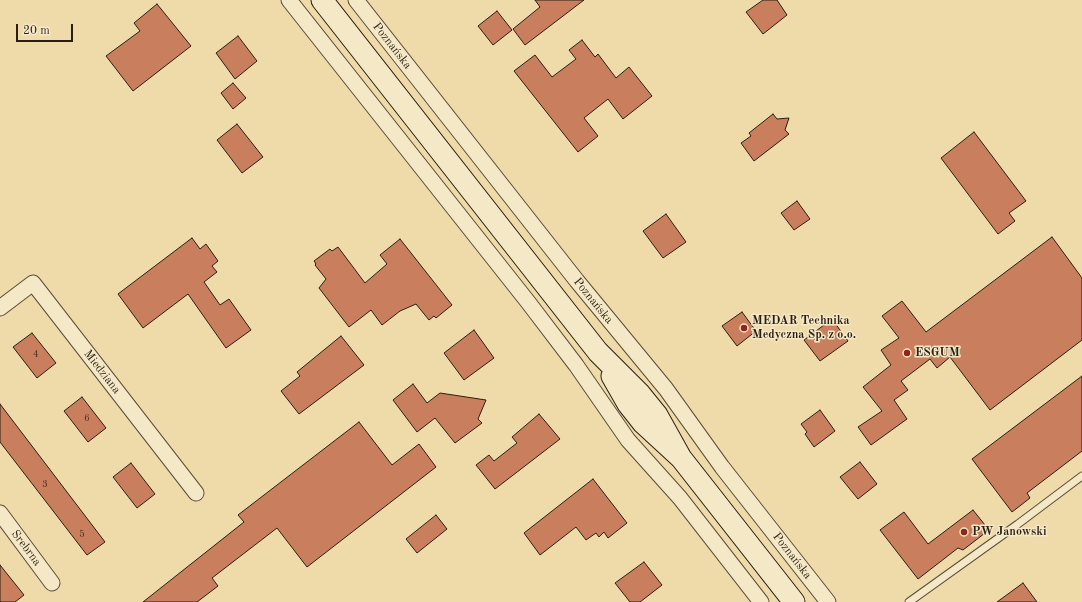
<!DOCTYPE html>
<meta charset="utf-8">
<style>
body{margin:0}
#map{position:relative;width:1082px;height:602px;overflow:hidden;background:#eedba9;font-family:"Old Standard TT",serif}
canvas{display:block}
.scale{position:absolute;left:16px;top:24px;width:57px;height:18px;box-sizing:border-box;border:2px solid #2a1e13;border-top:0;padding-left:5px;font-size:12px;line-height:14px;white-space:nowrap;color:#2a1e13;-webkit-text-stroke:3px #f4e8c7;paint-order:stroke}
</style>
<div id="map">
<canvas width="1082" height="602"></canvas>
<div class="scale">20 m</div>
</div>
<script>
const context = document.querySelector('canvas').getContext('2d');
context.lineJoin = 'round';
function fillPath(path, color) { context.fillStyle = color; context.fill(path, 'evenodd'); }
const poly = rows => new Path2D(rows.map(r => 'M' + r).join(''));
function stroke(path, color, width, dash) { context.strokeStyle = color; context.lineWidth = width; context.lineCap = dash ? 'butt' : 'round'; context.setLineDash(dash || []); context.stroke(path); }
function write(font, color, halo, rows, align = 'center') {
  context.font = font + ' "Old Standard TT",serif'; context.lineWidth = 3; context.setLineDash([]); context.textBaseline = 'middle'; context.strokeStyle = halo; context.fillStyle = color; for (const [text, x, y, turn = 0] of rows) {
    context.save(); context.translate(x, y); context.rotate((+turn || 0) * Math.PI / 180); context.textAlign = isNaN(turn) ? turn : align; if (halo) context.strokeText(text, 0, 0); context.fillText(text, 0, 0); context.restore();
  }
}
const building = poly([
 [535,0,584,0,525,45,513,29,540,7,535,0],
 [763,0,777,0,787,15,763,34,746,12,763,0],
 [157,4,191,46,133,91,106,56,140,31,134,23,157,4],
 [497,11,512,30,493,45,478,26,497,11],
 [238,36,257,61,235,79,216,53,238,36],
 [582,40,595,57,598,54,616,78,629,67,652,96,623,119,608,99,584,118,598,136,578,152,514,71,535,55,552,77,576,59,569,50,582,40],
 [233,83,246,98,233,109,221,93,233,83],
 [773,114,777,119,789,118,785,130,789,134,754,161,741,143,751,136,749,133,773,114],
 [237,124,263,157,242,173,217,140,237,124],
 [974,132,1026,201,1009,213,1015,221,998,234,941,158,974,132],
 [797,201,810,219,794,230,781,213,797,201],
 [666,214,686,242,663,258,643,231,666,214],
 [1052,237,1082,278,1082,340,990,410,950,357,937,368,930,359,901,381,908,390,894,400,907,419,871,445,858,427,882,411,863,387,891,365,881,350,899,338,882,316,902,301,926,332,1052,237],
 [192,238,200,249,206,244,218,261,212,266,217,272,204,282,220,305,229,299,251,330,226,348,188,294,143,328,118,294,192,238],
 [400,239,452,305,436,318,434,316,429,320,416,304,400,311,382,325,371,310,349,327,319,288,326,279,315,265,316,264,314,261,330,249,332,251,338,247,365,283,387,264,380,255,400,239],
 [742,312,756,331,737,346,722,326,742,312],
 [832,319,848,341,820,361,804,340,832,319],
 [474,330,494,358,464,380,444,353,474,330],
 [32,333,56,363,37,378,13,347,32,333],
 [341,336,364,365,299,414,281,391,300,376,297,372,341,336],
 [1082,376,1082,451,1027,493,1030,498,1012,512,972,459,1082,376],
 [413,384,427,403,440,393,486,400,478,419,482,423,455,443,435,418,417,432,393,400,413,384],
 [82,397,106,428,88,442,64,411,82,397],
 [0,404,105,542,87,555,0,442,0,404],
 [820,410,835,431,814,447,805,434,807,432,801,424,820,410],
 [539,414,560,439,495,489,476,465,489,455,494,461,517,443,512,437,539,414],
 [359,422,392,465,419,444,436,467,307,567,277,528,212,578,218,586,197,602,143,602,244,522,238,515,359,422],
 [860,462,877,484,858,499,840,477,860,462],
 [131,463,155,494,137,508,113,477,131,463],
 [593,479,627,523,608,538,604,532,599,537,596,533,586,540,576,527,540,555,524,533,593,479],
 [973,510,989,530,963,550,958,548,918,579,880,530,904,512,928,544,973,510],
 [436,515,447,529,417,553,406,539,436,515],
 [644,562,662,585,640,602,630,602,615,583,644,562],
 [0,565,24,595,15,602,0,602,0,565],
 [1023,583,1037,602,997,602,1023,583]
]);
fillPath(building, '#c97f5e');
stroke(building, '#2a1e13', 1);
const lane = poly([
 [909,602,1018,524,1082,476]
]);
const street = poly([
 [289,0,528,302,576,365,628,440,680,498,761,602],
 [356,0,577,281,666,389,722,467,828,602],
 [0,308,33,283,196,493],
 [0,513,52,583]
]);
const secondary = poly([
 [322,0,598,352,640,394,657,415,681,458],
 [612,376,628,404,643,423,681,458,794,602]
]);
stroke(lane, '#5b4d38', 9);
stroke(street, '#5b4d38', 17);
stroke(secondary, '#2a1e13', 23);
stroke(lane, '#f4e8c7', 7);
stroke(street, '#f4e8c7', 15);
stroke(secondary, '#f4e8c7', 21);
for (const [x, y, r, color] of [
 [744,328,4,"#8f2418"],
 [907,353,4,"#8f2418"],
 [964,532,4,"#8f2418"]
]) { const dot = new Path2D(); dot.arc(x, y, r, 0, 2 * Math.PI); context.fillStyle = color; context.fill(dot); stroke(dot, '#f4e8c7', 1.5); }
write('10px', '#523626', null, [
 ["4",36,354],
 ["6",87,418],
 ["3",45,484],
 ["5",82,534]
]);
write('12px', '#2a1e13', '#f4e8c7', [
 ["Poznańska",392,46,52],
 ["Poznańska",593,301,51],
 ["Miedziana",102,372,52],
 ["Srebrna",26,548,53],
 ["Poznańska",792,556,52]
]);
write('bold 12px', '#2a1e13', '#f4e8c7', [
 ["MEDAR Technika",752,321],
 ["Medyczna Sp. z o.o.",752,335],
 ["ESGUM",915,353],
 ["PW Janowski",972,532]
], 'left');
</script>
